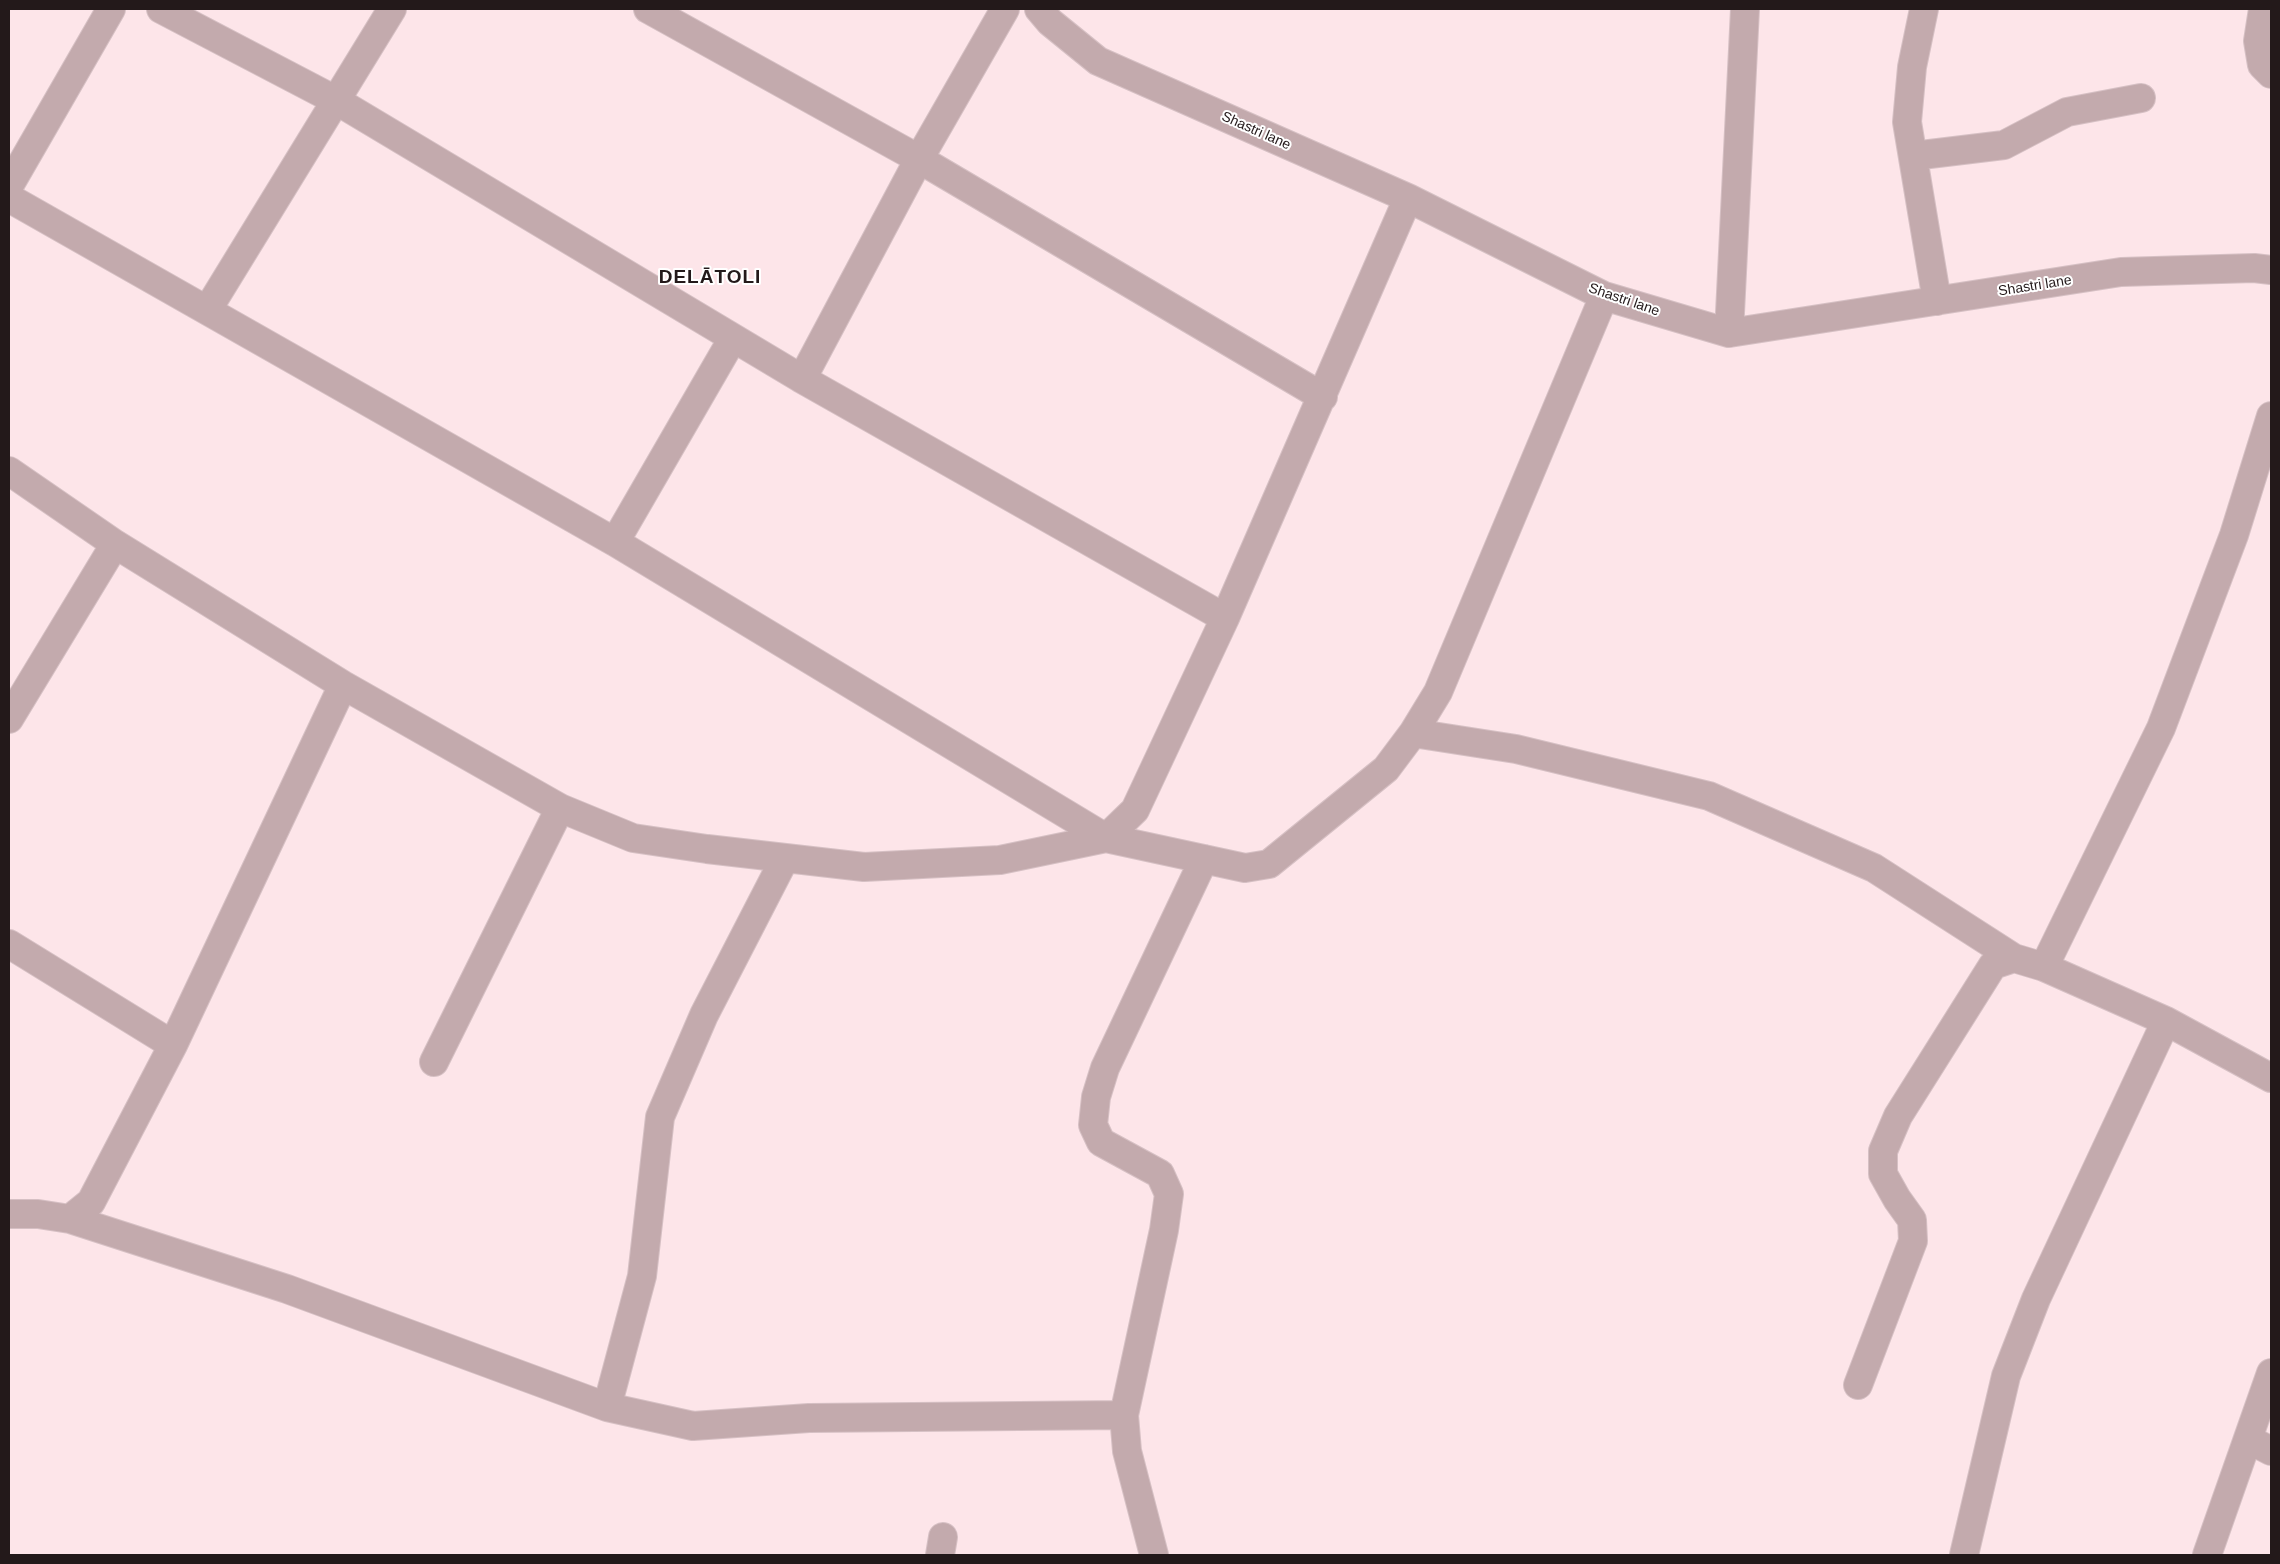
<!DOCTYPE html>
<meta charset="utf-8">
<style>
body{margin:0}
#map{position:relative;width:2280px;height:1564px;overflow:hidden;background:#fde5e9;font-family:Helvetica,sans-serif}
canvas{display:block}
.frame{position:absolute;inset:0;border:10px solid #23191a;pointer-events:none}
</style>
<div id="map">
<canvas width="2280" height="1564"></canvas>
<div class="frame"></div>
</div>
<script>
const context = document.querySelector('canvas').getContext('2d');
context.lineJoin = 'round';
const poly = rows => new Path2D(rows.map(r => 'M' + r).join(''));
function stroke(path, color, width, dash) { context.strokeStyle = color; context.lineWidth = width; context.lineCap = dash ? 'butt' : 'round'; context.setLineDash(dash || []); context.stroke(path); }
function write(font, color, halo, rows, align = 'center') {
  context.font = font + ' Helvetica,sans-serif'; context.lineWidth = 4; context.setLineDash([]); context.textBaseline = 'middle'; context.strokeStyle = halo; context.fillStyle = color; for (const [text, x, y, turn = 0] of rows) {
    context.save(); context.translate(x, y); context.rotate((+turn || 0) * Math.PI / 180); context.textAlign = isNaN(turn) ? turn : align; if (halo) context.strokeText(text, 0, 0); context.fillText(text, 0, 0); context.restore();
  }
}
const street = poly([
 [161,9,337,101,802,379,1225,618],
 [648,9,919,159,1323,397],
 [1039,9,1050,22,1098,61,1408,198,1604,296,1729,333,2121,272,2254,268,2271,270],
 [1924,9,1912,67,1907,122,1937,301],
 [2263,9,2258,41,2262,65,2271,74],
 [1913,156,2004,145,2067,112,2141,98],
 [9,186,111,9],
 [9,198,615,542,1106,838,1245,868,1269,864,1386,769,1413,733,1438,692,1604,296],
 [208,309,392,9],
 [1729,333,1745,9],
 [802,379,919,159,1005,9],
 [9,471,115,544,343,685,560,808,633,838,707,849,864,867,1000,860,1106,838,1135,810,1225,618,1408,198],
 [615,542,733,338],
 [9,719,115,544],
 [1413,733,1516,749,1709,796,1874,868,2014,958],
 [9,944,173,1045],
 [2044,967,2161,728,2234,535,2271,416],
 [434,1062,560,808],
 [9,1214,38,1214,70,1219,91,1202,173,1045,343,685],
 [70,1219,287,1289,607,1407,693,1426,809,1418,1124,1415],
 [1858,1385,1913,1241,1912,1220,1897,1199,1883,1174,1883,1151,1898,1116,1993,965,2014,958,2044,967,2166,1021,2271,1078],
 [607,1407,642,1276,660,1117,704,1015,785,858],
 [2248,1439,2271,1451],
 [940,1555,943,1537],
 [1154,1555,1127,1451,1124,1415,1164,1230,1169,1194,1160,1174,1101,1142,1093,1125,1096,1097,1105,1068,1204,859],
 [1964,1555,2006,1376,2036,1299,2166,1021],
 [2207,1555,2271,1373]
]);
stroke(street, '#d6c0c4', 30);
stroke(street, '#c3aaad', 28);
write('14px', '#23191a', '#fff', [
 ["Shastri lane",1256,131,24],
 ["Shastri lane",2035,286,-9],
 ["Shastri lane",1624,300,19]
]);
context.letterSpacing = '1px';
write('bold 19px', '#23191a', '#fff', [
 ["DELĀTOLI",710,278]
]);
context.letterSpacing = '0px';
</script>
